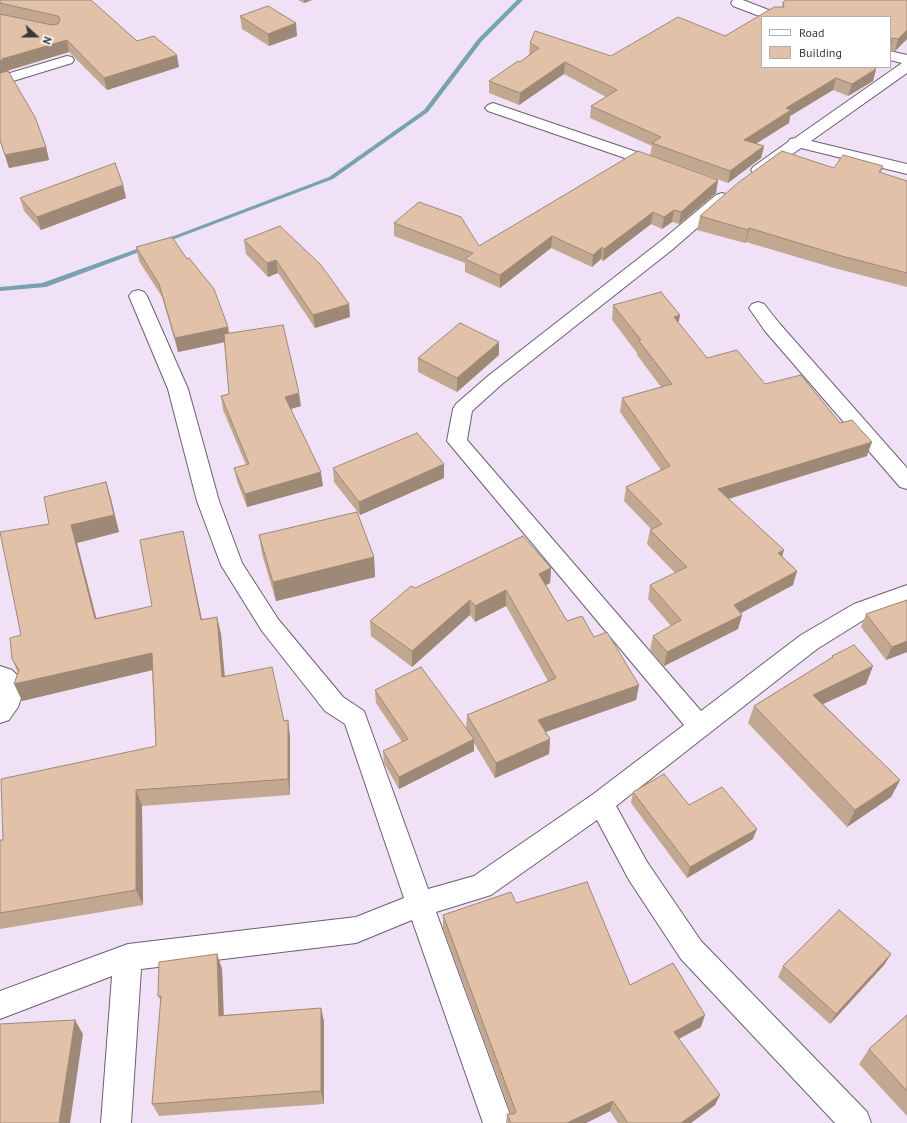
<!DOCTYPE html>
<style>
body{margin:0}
#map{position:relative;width:907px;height:1123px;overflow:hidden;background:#f0e1f7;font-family:"PT Sans",sans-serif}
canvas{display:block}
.legend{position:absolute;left:761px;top:16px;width:130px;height:52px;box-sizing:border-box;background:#fff;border:1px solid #b1aeb2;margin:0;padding:5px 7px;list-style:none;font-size:12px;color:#3b353e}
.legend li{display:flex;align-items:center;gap:8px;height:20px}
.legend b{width:20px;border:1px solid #b1aeb2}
.north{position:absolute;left:16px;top:16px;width:40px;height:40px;-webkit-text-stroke:3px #fff;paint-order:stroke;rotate:111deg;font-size:11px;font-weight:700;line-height:16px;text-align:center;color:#3b353e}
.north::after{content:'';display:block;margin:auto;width:14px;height:18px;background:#3b353e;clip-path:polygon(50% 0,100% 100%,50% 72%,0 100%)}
</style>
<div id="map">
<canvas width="907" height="1123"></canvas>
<ul class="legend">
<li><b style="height:5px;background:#fff"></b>Road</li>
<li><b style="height:11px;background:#e1c2a9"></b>Building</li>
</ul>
<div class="north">N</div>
</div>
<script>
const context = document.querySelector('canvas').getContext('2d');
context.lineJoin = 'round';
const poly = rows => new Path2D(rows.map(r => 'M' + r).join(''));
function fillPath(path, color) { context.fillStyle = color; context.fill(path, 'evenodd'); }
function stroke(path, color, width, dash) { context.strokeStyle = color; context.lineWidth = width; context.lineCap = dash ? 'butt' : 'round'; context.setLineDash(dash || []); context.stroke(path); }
fillPath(poly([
 [517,0,523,0,482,41,428,112,333,179,164,243,162,244,158,242,329,177,424,110,478,39,517,0],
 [148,245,150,246,150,248,46,287,0,291,0,287,42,283,148,245]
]), '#78a3ae');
const minor = poly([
 [733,0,743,0,779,14,781,17,762,17,733,6,731,3,733,0],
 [890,51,907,55,907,73,811,141,907,164,907,174,801,148,765,173,759,175,753,173,751,170,753,167,788,142,790,139,795,138,902,63,890,60,890,51],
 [67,56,72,57,74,60,72,63,0,85,0,76,67,56],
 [493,103,666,162,668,165,666,168,660,170,654,168,488,111,485,108,488,105,493,103],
 [722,193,728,195,730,198,728,201,673,249,502,384,472,411,467,440,701,711,801,635,854,604,907,585,907,603,870,616,817,649,616,806,647,862,701,941,867,1112,871,1123,835,1123,681,959,629,880,597,820,491,895,436,912,513,1123,483,1123,412,920,356,943,141,969,131,1123,101,1123,112,976,0,1019,0,991,128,944,356,917,404,898,345,724,325,711,262,631,221,565,197,501,168,389,129,296,132,292,138,290,144,292,147,296,188,389,219,501,242,563,278,619,343,697,364,711,428,889,474,876,592,795,684,725,447,441,453,409,456,404,488,376,661,241,716,195,722,193],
 [758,302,764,304,779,323,907,468,907,489,900,487,765,331,749,308,752,304,758,302],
 [0,666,12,670,21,679,25,686,18,707,9,720,0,723,0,666]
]);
stroke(minor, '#6b5f71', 2);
fillPath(minor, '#fff');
fillPath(poly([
 [0,0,91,0,137,41,179,67,107,90,69,52,7,71,46,147,49,160,9,168,0,141],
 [298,0,312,0,304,3],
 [907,0,907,39,895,51,890,50,890,17,762,17,876,69,873,81,848,96,833,90,790,116,789,123,756,144,764,146,761,158,728,183,650,155,652,146,590,118,591,106,606,97,564,74,519,105,489,93,489,81,520,62,529,55,530,43,611,56,725,36,782,7,783,2],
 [240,16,297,36,269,46,242,29],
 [883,166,881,173,907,181,907,287,834,268,746,242,745,243,697,230,700,216,834,168],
 [718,180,716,193,679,224,672,222,662,229,651,224,603,261,601,259,592,267,551,248,500,288,465,272,465,263,394,236,394,223,479,246],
 [123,185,126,198,41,230,24,211,20,198],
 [280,226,350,317,315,328,278,273,268,277,246,254,244,240],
 [136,247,187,259,228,327,229,333,301,406,291,409,323,486,247,507,237,481,234,468,246,465,223,410,221,396,229,394,224,342,178,352,162,297,139,261],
 [613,305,680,315,678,323,707,358,765,384,867,456,729,499,782,556,797,571,793,585,741,613,742,615,738,629,664,666,650,650,653,636,671,626,648,599,650,585,675,573,647,544,650,530,651,529,624,501,626,487,661,470,620,412,622,398,661,387,637,355,637,353,612,320],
 [499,355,457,392,418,372,418,358],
 [333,468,444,478,360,515,334,482],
 [106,482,111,499,119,532,77,543,96,618,152,606,183,531,202,619,217,617,221,634,225,677,284,721,288,720,290,737,290,795,142,806,143,905,0,929,0,840,3,840,156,746,152,670,22,701,18,673,12,659,21,635,49,524],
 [259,535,374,557,375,577,276,601,262,554],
 [551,568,550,583,546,585,567,621,594,637,639,685,636,700,546,732,550,739,549,754,495,778,474,743,474,751,399,789,384,763,383,751,402,742,376,703,375,690,466,729,467,715,548,681,506,606,475,622,470,615,412,667,371,636,370,621,415,588],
 [907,600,907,652,886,660,861,627,866,614],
 [832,656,873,666,866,684,823,704,900,780,891,797,847,827,748,723,754,706,831,658],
 [633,792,689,805,753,839,687,878,631,803],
 [516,903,630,985,701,1027,679,1039,720,1095,715,1105,691,1123,618,1123,610,1111,586,1123,506,1123,507,1114,511,1114,443,928,443,915],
 [217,954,222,969,224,1015,321,1008,324,1022,324,1104,159,1116,152,1104,161,1001,158,996],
 [891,954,884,965,830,1024,778,977,783,966],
 [907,1015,907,1116,859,1064,869,1049]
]), '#c2a791');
fillPath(poly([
 [304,0,312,0,304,3],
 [296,23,297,36,269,46,268,34],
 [907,30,907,39,895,51,898,39],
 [67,40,69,52,6,71,0,75,0,61,2,59],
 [177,55,179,67,107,90,104,78],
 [565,62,564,74,519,105,520,93],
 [876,69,873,81,848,96,852,84],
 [836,78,833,90,790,116,789,123,742,152,744,140,786,108],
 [764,146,761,158,728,183,730,171],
 [46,147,49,160,9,168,5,155],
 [718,180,716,193,679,224,681,212],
 [123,185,126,198,41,230,37,217],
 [674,210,672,222,662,229,664,217],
 [653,212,651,224,603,261,604,249],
 [749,228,746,242,745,243,748,230],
 [552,236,551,248,500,288,500,275],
 [602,247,601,259,592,267,593,255],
 [276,260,278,273,268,277,267,263],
 [349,304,350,317,315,328,313,315],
 [680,315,677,330,674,317],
 [228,327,230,341,178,352,175,338],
 [499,342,499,355,457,392,457,378],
 [299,393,301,406,287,410,285,397],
 [872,442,867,456,714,503,718,489],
 [444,464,444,478,360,515,359,502],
 [321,472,323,486,247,507,245,494],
 [106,482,111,499,119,532,77,543,101,636,95,619,71,525],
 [183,531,187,548,205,636,201,620],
 [784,550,780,564,778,553],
 [374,557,375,577,276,601,273,582],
 [551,568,550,583,538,589,539,574],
 [797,571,793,585,730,619,734,605],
 [506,590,506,606,475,622,475,606],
 [470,600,470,615,412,667,412,651],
 [742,615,738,629,664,666,667,652],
 [217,617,221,634,226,694,222,677],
 [907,641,907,652,886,660,892,647],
 [152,653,157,669,22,701,14,684],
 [873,666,866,684,806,712,813,695],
 [639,685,636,700,537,735,538,720],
 [288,720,290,737,290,795,288,779],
 [474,739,474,751,399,789,399,777],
 [550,739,549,754,495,778,496,763],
 [900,780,891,797,847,827,855,810],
 [136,790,142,806,143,905,136,890],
 [757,829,753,839,687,878,690,867],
 [217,954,222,969,224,1030,219,1016],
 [891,954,884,965,830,1024,836,1014],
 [321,1008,324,1022,324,1104,321,1091],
 [705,1015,701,1027,670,1043,674,1032],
 [75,1020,83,1034,70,1123,59,1123],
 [720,1095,715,1105,691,1123,681,1123],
 [613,1101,610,1111,586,1123,567,1123]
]), '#9e8876');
const building = poly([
 [0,0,91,0,137,41,154,36,177,55,104,78,67,40,2,59,3,60,0,61,0,14,52,25,58,24,60,19,58,16,0,3,0,0],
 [786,0,907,0,907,30,898,39,892,38,891,45,890,46,890,17,762,17,762,67,873,67,876,69,852,84,836,78,786,108,791,110,744,140,764,146,730,171,652,143,661,137,591,106,617,90,565,62,520,93,489,81,518,61,520,62,539,48,530,43,535,31,611,56,678,17,725,36,774,7,784,7,783,2,786,0],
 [268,6,296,23,268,34,240,16,268,6],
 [8,71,35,117,46,147,5,155,0,140,0,73,8,71],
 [638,151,718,180,681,212,674,210,664,217,653,212,604,249,602,247,593,255,552,236,500,275,465,259,473,253,394,223,419,202,461,217,479,246,638,151],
 [782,151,834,168,843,155,883,166,879,172,907,181,907,273,838,255,749,228,748,230,700,216,739,182,782,151],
 [115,163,123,185,37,217,20,198,115,163],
 [280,226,321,265,349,304,313,315,276,260,267,263,244,240,280,226],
 [172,237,187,259,189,258,214,289,228,327,175,338,159,284,136,247,172,237],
 [661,292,680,315,674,317,707,358,737,350,765,384,801,375,840,423,852,420,872,442,718,489,784,550,778,553,797,571,734,605,742,615,667,652,653,636,681,620,650,585,687,567,650,530,662,524,626,487,670,466,622,398,672,384,639,341,641,340,613,305,661,292],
 [460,323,499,342,457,378,418,358,460,323],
 [283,325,299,393,285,397,321,472,245,494,234,468,249,464,221,396,229,394,224,334,283,325],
 [417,433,444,464,359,502,333,468,417,433],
 [106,482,114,515,71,525,95,619,152,606,140,540,183,531,201,620,217,617,222,677,272,667,284,721,288,720,288,779,136,790,136,890,0,913,0,840,3,840,1,779,156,746,152,653,14,684,19,670,12,659,10,638,21,635,0,532,49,524,44,497,106,482],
 [357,512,374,557,273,582,259,535,357,512],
 [523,536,551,568,539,574,567,621,582,616,594,637,607,632,639,685,538,720,550,739,496,763,467,715,556,678,506,590,475,606,470,600,412,651,370,621,411,586,415,588,523,536],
 [907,600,907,641,892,647,866,614,907,600],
 [854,645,873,666,813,695,900,780,855,810,754,706,833,657,832,656,854,645],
 [421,667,474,739,399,777,383,751,408,739,375,690,421,667],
 [664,774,689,805,722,787,757,829,690,867,633,792,664,774],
 [587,882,630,985,673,963,705,1015,674,1032,720,1095,681,1123,628,1123,613,1101,567,1123,511,1123,507,1114,514,1114,516,1112,443,915,511,892,516,903,587,882],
 [839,910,891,954,836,1014,783,966,839,910],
 [217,954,219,1016,321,1008,321,1091,152,1104,161,996,158,996,159,962,217,954],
 [907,1015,907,1091,869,1049,907,1015],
 [75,1020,59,1123,0,1123,0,1024,75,1020]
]);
fillPath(building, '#e1c2a9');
stroke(building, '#9e8876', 1);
</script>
